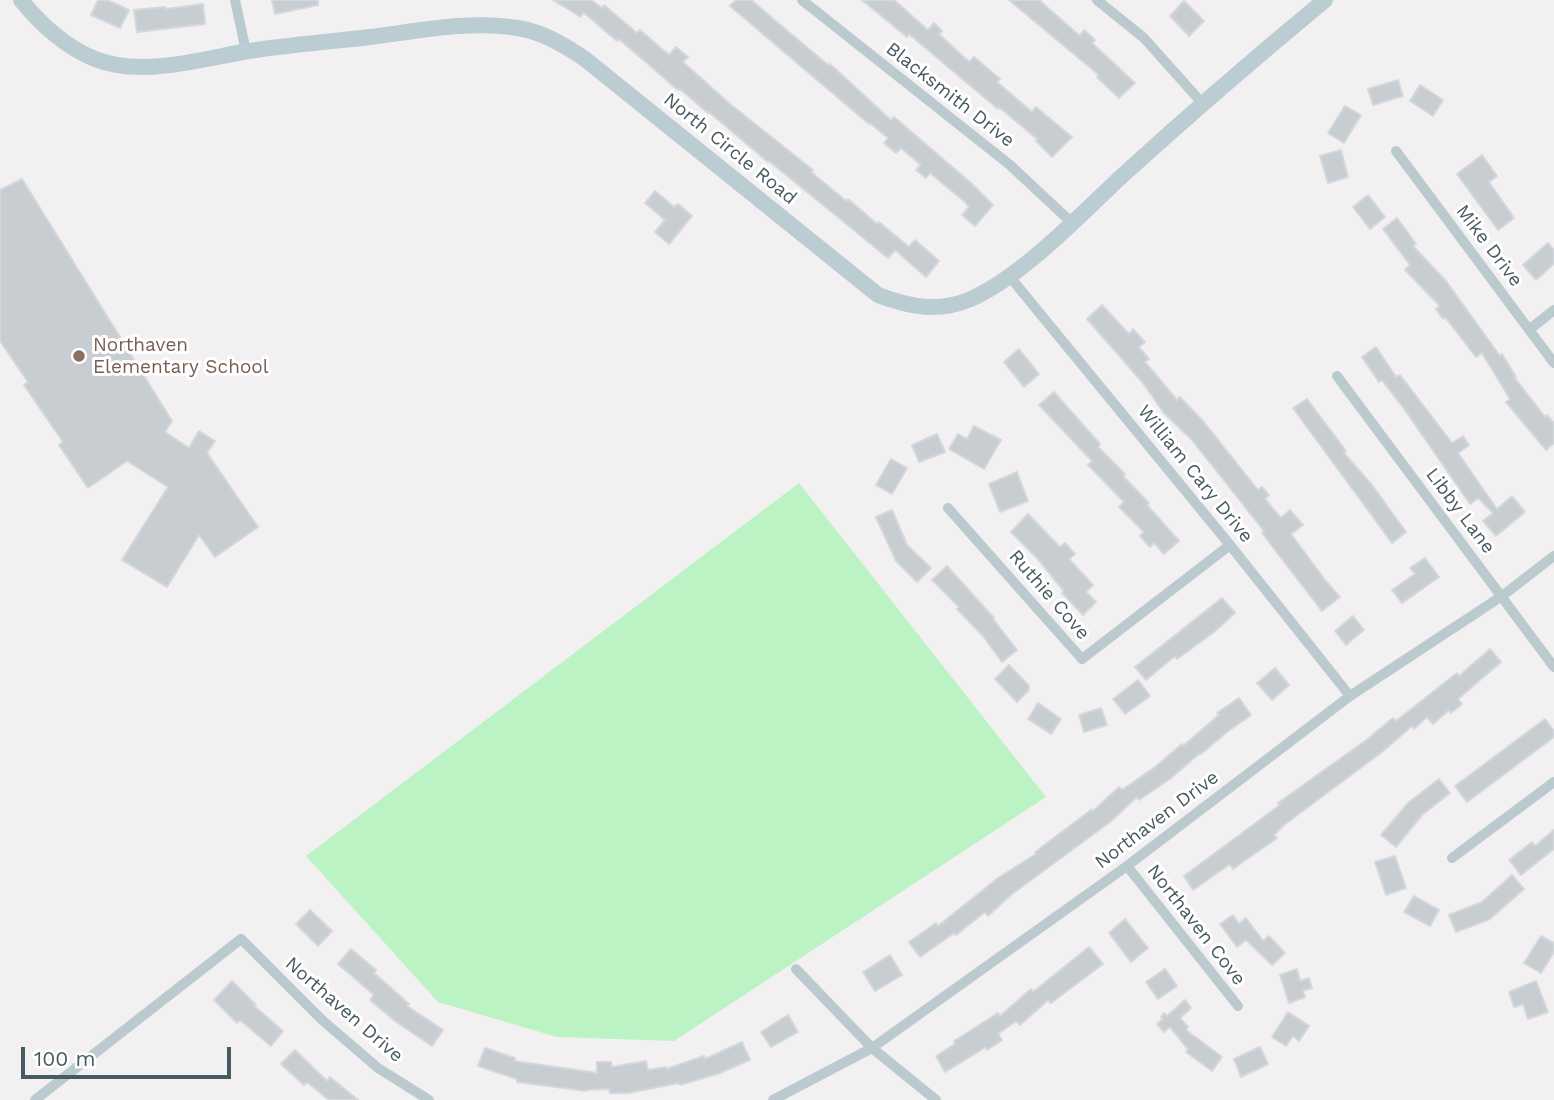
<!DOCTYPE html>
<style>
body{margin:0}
#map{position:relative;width:1554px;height:1100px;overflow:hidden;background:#f3f0f1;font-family:"Work Sans",sans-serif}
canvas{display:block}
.scale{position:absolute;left:21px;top:1047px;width:210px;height:32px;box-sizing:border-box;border:4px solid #475a5f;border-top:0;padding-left:9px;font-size:21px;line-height:24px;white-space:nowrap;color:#475a5f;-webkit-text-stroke:5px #fff;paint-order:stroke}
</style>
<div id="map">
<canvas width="1554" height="1100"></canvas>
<div class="scale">100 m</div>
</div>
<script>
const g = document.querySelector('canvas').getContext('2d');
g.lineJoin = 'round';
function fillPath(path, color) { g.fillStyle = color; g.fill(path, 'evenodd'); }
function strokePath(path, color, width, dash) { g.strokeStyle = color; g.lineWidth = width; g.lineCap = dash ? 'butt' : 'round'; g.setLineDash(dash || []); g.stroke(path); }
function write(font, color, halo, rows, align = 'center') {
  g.font = font + ' "Work Sans",sans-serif'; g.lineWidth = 6; g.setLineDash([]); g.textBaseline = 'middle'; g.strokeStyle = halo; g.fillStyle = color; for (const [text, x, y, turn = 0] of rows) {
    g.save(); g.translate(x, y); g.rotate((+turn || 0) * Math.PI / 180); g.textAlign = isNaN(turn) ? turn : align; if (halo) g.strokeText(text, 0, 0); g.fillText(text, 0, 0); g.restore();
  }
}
fillPath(new Path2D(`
 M799,483l247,314 -372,244 -117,-4 -119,-35 -132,-146z`), '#bcf3c4');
const building = new Path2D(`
 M98,0h9l22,10 -9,18 -29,-13z
 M272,0h46v5l-43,9z
 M553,0h38l11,8 2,-3 33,28 3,-3 29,25 7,-8 12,10 -5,5 47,42 83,66 -2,2 35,29 2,-2 29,25 2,-2 30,25 6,-7 24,21 -13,16 -31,-27 -7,8 -119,-97 -1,1 -59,-50 -1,1 -28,-24 -2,1 -59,-51 -2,2 -34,-29 -2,5z
 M736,0h15l77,65 2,-1 61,56 3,-3 77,66 22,22 -18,21 -13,-11 7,-8 -4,-5 -35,-29 -4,5 -10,-8 5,-5 -20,-17 -5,5 -12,-10 4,-5 -18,-15 -1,1 -139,-118z
 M862,0h32l34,30 6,-7 8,8 -3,3 30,28 5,-5 26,22 -3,3 35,30 4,-5 36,30 -20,20 -16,-16 1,-2 -38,-32 -1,2 -89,-75 -2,3z
 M1009,0h30l41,36 4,-6 11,10 -3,3 43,40 -16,15 -22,-21 2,-2z
 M1184,1l20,20 -15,15 -19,-20z
 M203,4l2,20 -68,8 -3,-22 31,-3 1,2z
 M1398,80l5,16 -30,9 -5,-16z
 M1420,85l23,15 -10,16 -23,-15z
 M1345,106l16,9 -17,28 -16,-10z
 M1341,150l7,27 -20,6 -8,-27z
 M1482,155l15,21 -8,6 25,36 -16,12 -41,-56z
 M22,179l150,242 -7,11 24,16 10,-17 16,10 -8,12 51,74 -43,30 -16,-22 -32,52 -45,-27 46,-73 -41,-26 -39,27 -29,-43 4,-3 -39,-57 4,-3 -28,-41v-151z
 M655,191l19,16 4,-3 14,12 -23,28 -14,-12 10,-12 -20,-17z
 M1368,195l17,22 -15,12 -17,-22z
 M1397,218l19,26 -3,2 33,35 54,75 2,-2 14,23h-2l31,40 2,-2 7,8v20l-8,7 -40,-48 4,-3 -28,-46 -6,4 -31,-40 -2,2 -7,-10 4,-3 -35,-36 5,-5 -27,-36z
 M1548,243l6,7v14l-18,16 -13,-15z
 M1102,305l27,29 4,-5 12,13 -6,5 10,12 -4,3 32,38 3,-3 23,24 55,69 4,-3 7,8 -4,4 16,19 9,-8 13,15 -12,9 34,46 15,17 -18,14 -60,-78 2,-2 -72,-91 -28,-27 -21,-30 -56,-64z
 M1376,347l20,30 4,-2 52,68 11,-7 6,9 -11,8 39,56 15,-13 13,16 -29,24 -13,-15 10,-8 -15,-15 -8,6 -65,-94 -23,-30 -3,2 -17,-25z
 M1019,349l20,25 -15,13 -20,-25z
 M1054,392l46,52 -2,3 27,27 -2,2 26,27 -2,2 32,36 -15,13 -10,-11 -4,4 -10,-11 4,-4 -25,-25 5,-5 -36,-37 4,-4 -53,-56z
 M1307,399l39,52 -2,2 28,32 34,47 -14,11 -99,-135z
 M974,426l27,14 -17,29 -35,-20 9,-15 9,5z
 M937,434l8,18 -26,10 -7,-17z
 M891,459l16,9 -15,26 -16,-9z
 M1017,472l11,29 -28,11 -11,-28z
 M892,510l15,35 24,23 -14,14 -21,-21 -20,-44z
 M1028,514l32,33 5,-4 10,11 -6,5 24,26 -7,7 10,10 -13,13 -21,-22 2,-2 -27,-33 -26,-26z
 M1425,558l14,19 -37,26 -10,-13 23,-16 -5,-6z
 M947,566l47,52 -1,1 24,31 -15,12 -19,-26 -26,-27 2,-2 -27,-27z
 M1222,598l13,15 -21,19 -37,27 -2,-3 -29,24 -11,-13z
 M1353,616l11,14 -18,15 -11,-14z
 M1490,649l11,13 -43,37 4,5 -11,9 -2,-3 -16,14 -6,-7 -13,12 -2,-3 -30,26 -98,73 -10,10 3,3 -44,31 -3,-5 -37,26 -9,-14 96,-71 -2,-2 87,-62 28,-23 3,3 61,-48 2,3z
 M1009,665l20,21v4l-12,12 -22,-23z
 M1275,668l14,17 -17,15 -15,-17z
 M1138,680l12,16 -25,18 -12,-15z
 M1239,698l12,17 -24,17 -26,22 -1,-1 -29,25 -32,22 -2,-3 -27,25 -98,72 -24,22 -3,-4 -29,23 -2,-2 -34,24 -11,-15 27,-19 2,3 60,-48 38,-24 -1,-2 56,-42 2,1 26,-24 3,3 33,-23 27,-23 1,2 36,-31 -2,-2z
 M1038,703l23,16 -10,15 -23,-15z
 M1101,708l6,17 -23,7 -5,-17z
 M1545,719l9,12v6l-87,65 -12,-16z
 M1439,779l11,14 -28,22 -26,32 -15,-12 27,-32z
 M1554,830v19l-33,26 -12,-15 23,-18 3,4z
 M1395,856l11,32 -20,7 -11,-33z
 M1512,875l12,14 -34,30 -34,13 -7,-17 33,-13z
 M1414,896l25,14 -9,16 -26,-14z
 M310,910l22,21 -14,15 -22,-22z
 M1233,915l6,9 7,-6 17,23 6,-5 16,17 -13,12 -26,-25 -9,7 -17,-23z
 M1125,919l23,29 -17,14 -22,-29z
 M1541,936l13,7v9l-13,21 -17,-10z
 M1089,947l14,17 -52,39 -3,-3 -28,25 -4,-4 -18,13 4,6 -15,10 -1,-3 -41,25 -9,-16 19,-12 -1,-3 44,-28 2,3 31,-27 2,3z
 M351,949l25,21 -2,3 35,31 -2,2 36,24 -11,16 -37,-25 -25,-21 4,-5 -36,-31z
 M890,955l12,20 -27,16 -12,-19z
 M1165,969l12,17 -19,13 -12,-17z
 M1297,969l3,12 9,-3 3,10 -9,3 2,6 -16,6 -9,-28z
 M232,981l24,24 -2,1 29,25 -12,15 -31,-26 -3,3 -23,-23z
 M1536,981l12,31 -20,7 -5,-15 -9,3 -5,-15z
 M1185,1000l6,8 -11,10 8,9 -2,3 36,27 -10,14 -26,-19 2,-3 -18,-22 -6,5 -7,-8 6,-5 -2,-2 3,-4 3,3z
 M1288,1012l21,14 -10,15 -6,-5 -7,10 -14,-9z
 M788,1015l10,17 -27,15 -10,-15z
 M742,1042l8,18 -30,13 -40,12 -1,-2 -51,10h-18l-1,-4 -23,1v1l-69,-9v-3l-39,-13 7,-18 30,10 -1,3 83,12v-11h14l1,5 34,-6 2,9 18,-3v2l38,-13 1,3z
 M1260,1047l8,17 -27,13 -7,-18z
 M295,1050l32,31 3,-4 28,23h-29l-22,-18 -3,3 -23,-21z`);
fillPath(building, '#c7cdd0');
strokePath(building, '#d4d8dc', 2);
strokePath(new Path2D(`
 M235,0l11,51
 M802,0l208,165 61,57
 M1097,0l47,38 58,65
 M1396,151l158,212
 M1010,277l220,268 120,151
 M1530,329l24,-19
 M1337,376l217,291
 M948,508l134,151 148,-114
 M1452,858l102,-76
 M1127,866l111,140
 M796,969l76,79 64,52
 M35,1100l206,-161 80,80 57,49 51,32
 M773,1100l99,-52 255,-182 223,-170 152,-100 52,-40`), '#bbcace', 10);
strokePath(new Path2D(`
 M21,0c19,24 46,48 74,59 45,18 103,1 148,-7 41,-7 85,-10 127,-15 48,-6 99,-17 148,-9 25,4 46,17 67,31l293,236c32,12 60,18 93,4 52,-23 110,-85 152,-124 66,-60 133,-118 202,-175`), '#bbccd3', 16);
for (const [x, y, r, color] of [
 [79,356,7,"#8d6e63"]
]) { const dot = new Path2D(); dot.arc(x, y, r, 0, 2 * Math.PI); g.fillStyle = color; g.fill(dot); strokePath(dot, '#fff', 2.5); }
write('19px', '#475a5f', '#fff', [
 ["Blacksmith Drive",950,95,38],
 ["North Circle Road",730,149,39],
 ["Mike Drive",1489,246,53],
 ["William Cary Drive",1195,474,51],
 ["Libby Lane",1460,511,53],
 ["Ruthie Cove",1049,595,49],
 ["Northaven Drive",1157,820,-37],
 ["Northaven Cove",1196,925,52],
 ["Northaven Drive",344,1010,41]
]);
write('19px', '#785e54', '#fff', [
 ["Northaven",93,345],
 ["Elementary School",93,367]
], 'left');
</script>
